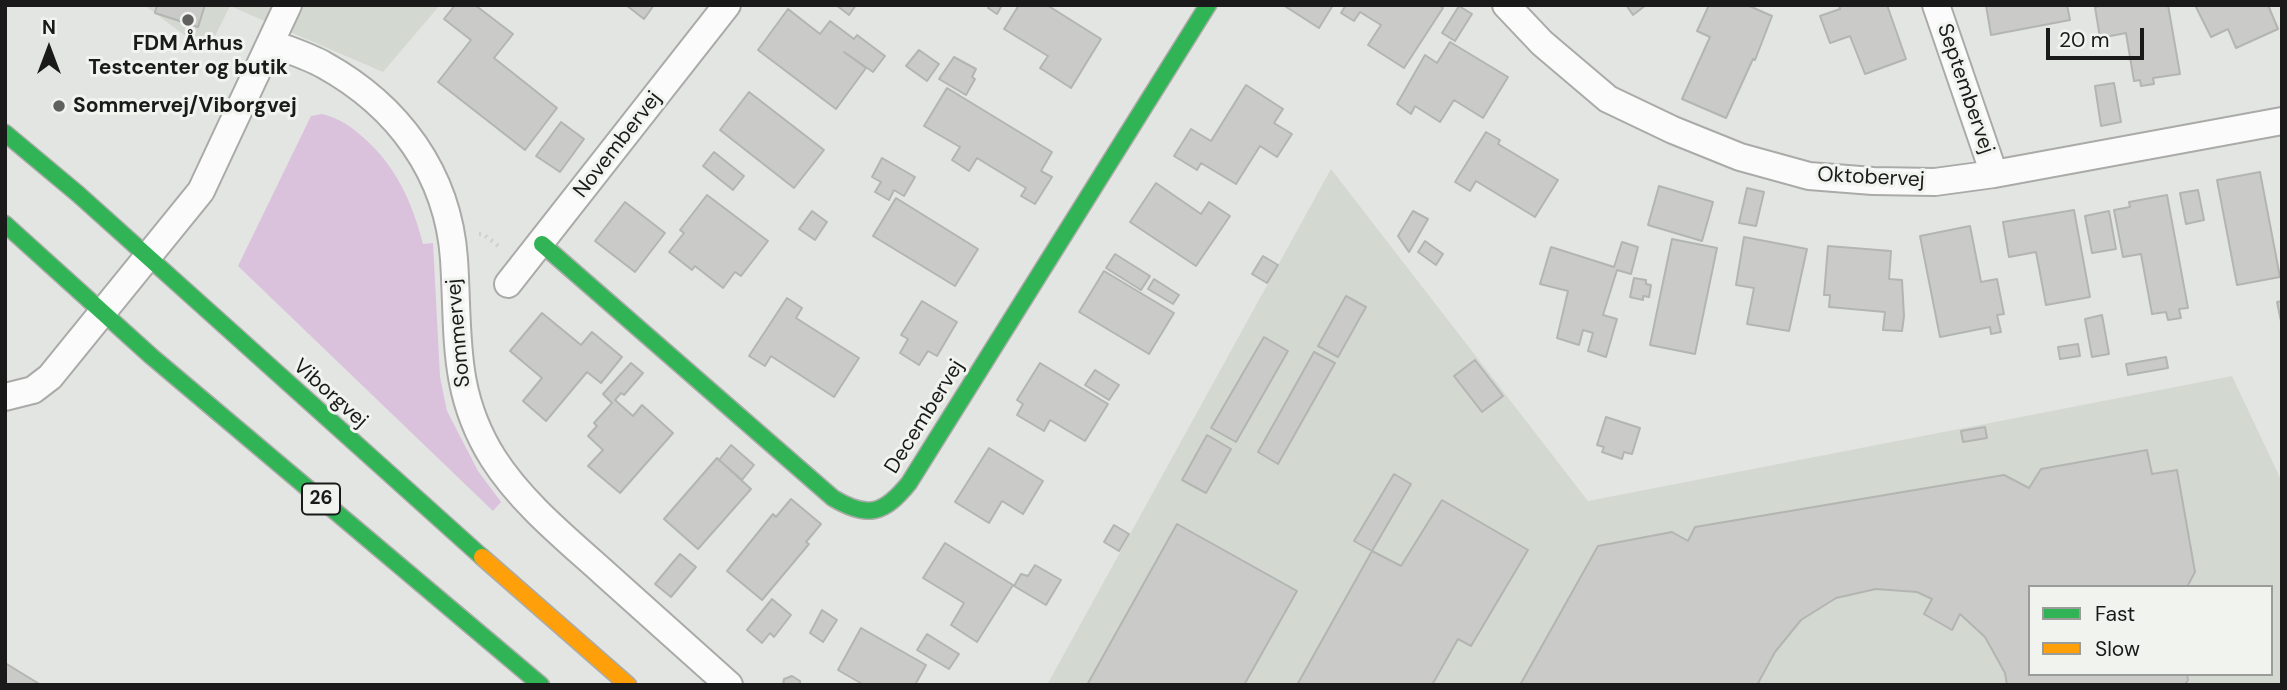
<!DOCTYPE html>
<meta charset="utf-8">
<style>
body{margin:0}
#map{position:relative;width:2287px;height:690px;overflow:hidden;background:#e3e5e2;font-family:"DM Sans",sans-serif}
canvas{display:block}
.frame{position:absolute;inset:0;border:7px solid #191a19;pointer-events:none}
.legend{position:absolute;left:2028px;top:585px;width:245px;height:91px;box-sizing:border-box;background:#f0f3ee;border:2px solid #9a9c99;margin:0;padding:9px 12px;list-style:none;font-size:21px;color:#191a19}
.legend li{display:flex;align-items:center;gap:14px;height:35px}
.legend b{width:35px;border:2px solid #9a9c99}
.north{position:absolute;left:14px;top:14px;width:70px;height:70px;-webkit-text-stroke:5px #f0f3ee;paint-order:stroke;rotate:0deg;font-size:19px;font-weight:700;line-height:28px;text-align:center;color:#191a19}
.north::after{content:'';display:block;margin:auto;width:24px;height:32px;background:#191a19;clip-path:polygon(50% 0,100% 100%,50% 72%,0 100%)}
.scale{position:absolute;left:2046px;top:28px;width:98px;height:32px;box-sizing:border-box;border:4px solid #191a19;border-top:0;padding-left:9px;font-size:21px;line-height:24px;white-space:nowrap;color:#191a19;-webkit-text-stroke:5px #f0f3ee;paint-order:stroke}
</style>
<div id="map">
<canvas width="2287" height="690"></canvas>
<div class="frame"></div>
<ul class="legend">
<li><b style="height:9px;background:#30b455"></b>Fast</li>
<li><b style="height:9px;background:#ff9f0a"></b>Slow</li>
</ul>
<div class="north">N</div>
<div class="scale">20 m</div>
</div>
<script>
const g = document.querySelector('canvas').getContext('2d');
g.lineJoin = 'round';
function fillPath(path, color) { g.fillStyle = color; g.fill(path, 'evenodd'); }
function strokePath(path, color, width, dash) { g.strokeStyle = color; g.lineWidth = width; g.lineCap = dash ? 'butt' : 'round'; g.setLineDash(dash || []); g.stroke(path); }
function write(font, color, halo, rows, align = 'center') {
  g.font = font + ' "DM Sans",sans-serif'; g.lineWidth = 6; g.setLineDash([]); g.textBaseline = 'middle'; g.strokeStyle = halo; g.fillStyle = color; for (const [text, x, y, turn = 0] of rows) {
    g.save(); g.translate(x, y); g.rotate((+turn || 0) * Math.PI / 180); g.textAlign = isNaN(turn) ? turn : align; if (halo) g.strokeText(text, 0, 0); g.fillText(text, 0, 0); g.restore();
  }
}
fillPath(new Path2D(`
 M144,5h296l-57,67 -153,-66 -23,46z
 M1331,169l257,332 644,-125 50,106v203h-1235zM2030,587h241v87h-241z`), '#d3d8d0');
fillPath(new Path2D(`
 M322,114c17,4 30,13 43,25 32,29 47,63 58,105l10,-1 7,134 7,34 31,60 23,31 -8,9 -255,-245 73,-150z`), '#dac1dc');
const building = new Path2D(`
 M157,5h48l-7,22 -43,-14z
 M455,5h20l38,29 -19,24 63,50 -32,42 -87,-68 33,-42 -27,-21z
 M626,5h28l-10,14z
 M836,5h20l-7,10z
 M990,5h12l-5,9 -9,-6z
 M1019,5h28l54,34 -30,49 -31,-20 8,-12 -44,-27z
 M1283,5h50l-14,23z
 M1346,5h92l5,3 -39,60 -36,-23 13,-20 -21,-13 -6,9 -13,-8z
 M1626,5h20l-13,10z
 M1709,5h38l25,11 -17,44 -2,-1 -27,59 -44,-19 28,-62 -13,-6z
 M1839,5h48l19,54 -41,15 -15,-38 -20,7 -10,-27 20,-7z
 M1986,5h81l3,15 -79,15z
 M2106,5h62l12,69 -27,4 1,6 -13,2 -1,-6 -6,1 -8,-48 -26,5 -5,-31z
 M2195,5h73l10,24 -42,19 -8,-19 -17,8z
 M1459,6l13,8 -17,27 -13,-8z
 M788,9l32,25 10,-13 24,18 3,-4 28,21 -12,16 -29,-20 22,16 -30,41 -78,-59z
 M1450,42l58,35 -25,41 -29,-18 -14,22 -25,-16 -4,8 -14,-10 28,-49 12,8z
 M919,50l20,14 -12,17 -21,-15z
 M954,57l22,12 -4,8 3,2 -9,16 -27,-16z
 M2114,83l7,39 -20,4 -6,-40z
 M1246,85l37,24 -9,14 18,11 -15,23 -17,-11 -24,38 -35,-21 -4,7 -23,-14 17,-27 20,12z
 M947,88l105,64 -11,19 11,6 -17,27 -14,-8 5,-8 -49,-30 -8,13 -17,-11 8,-13 -36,-21z
 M749,92l75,58 -30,38 -74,-58z
 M561,122l23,17 -24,33 -24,-16z
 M1486,132l14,8 -2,4 60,36 -23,37 -59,-36 -6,10 -15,-9z
 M714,152l30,24 -11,14 -30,-24z
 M882,158l33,19 -11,19 -10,-6 -5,10 -14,-8 6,-10 -9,-5z
 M2260,172l20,105 -43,8 -20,-105z
 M1156,183l45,31 8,-12 21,14 -34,50 -66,-44z
 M1659,186l54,16 -11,39 -54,-16z
 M1747,188l17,4 -8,34 -17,-3z
 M2198,190l6,30 -18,4 -6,-31z
 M707,195l61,46 -27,35 -6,-4 -12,16 -28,-22 -3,4 -23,-18 15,-19 -4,-3z
 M2167,195l21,113 -9,1 2,9 -13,2 -2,-8 -14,2 -11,-60 -18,3 -9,-47 16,-3 -1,-5z
 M896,198l82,51 -23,37 -82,-50z
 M625,202l40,31 -30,39 -40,-31z
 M2074,210l16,87 -44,8 -10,-53 -27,5 -6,-35z
 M812,211l15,11 -12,18 -16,-11z
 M1413,211l15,8 -19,33 -11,-16z
 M2109,211l7,38 -24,4 -7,-37z
 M1970,226l11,56 16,-3 7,35 -7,1 4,17 -10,2 -1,-7 -50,10 -20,-101z
 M1744,237l63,12 -18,82 -42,-7 7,-36 -18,-3z
 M1672,239l45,9 -22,106 -45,-9z
 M1425,241l18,13 -7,11 -18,-13z
 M1622,242l16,5 -7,27 -14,-4 -14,45 14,4 -11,38 -18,-6 5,-18 -10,-3 -4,15 -22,-7 11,-47 -28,-7 11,-37 63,20z
 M1828,246l63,5 -2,28 13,1 2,36 -2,15 -19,-1 2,-18 -56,-5 1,-12h-6z
 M1115,254l35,22 -9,14 -35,-22z
 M1263,256l15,9 -11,18 -15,-9z
 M1104,271l70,42 -25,41 -70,-42z
 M1634,278l12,2v4l5,1 -2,12 -6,-1v4l-13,-3z
 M1154,279l25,16 -6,9 -25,-15z
 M1346,296l20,11 -28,50 -20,-11z
 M787,298l15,10 -6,10 63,40 -25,39 -63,-41 -6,10 -16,-10z
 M922,301l35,21 -20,34 -9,-5 -9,14 -19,-12 8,-14 -7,-4z
 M2282,301v25l-5,-24z
 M542,313l39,32 11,-13 30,25 -21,26 -14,-11 -41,49 -23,-20 19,-23 -32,-27z
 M2102,315l7,39 -17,3 -7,-38z
 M1264,337l24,14 -52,91 -25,-14z
 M2078,344l2,12 -20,3 -2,-12z
 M1314,352l21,11 -57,101 -20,-12z
 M2166,357l2,11 -40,7 -2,-11z
 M1475,360l28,36 -21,16 -28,-36z
 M631,363l12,10 -19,22 -3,-2 -6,7 18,16 9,-11 31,28 -53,60 -32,-27 15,-16 -15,-14 9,-10 -3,-3 18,-20 -9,-9z
 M1040,363l68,41 -23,37 -35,-21 -6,11 -27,-16 6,-11 -6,-4z
 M1095,370l24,15 -10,15 -24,-15z
 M1606,417l34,11 -8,26 -8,-2 -2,7 -20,-7 2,-5 -7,-2z
 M1985,427l2,11 -24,4 -2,-11z
 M1207,435l24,14 -25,44 -24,-13z
 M731,445l23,20 -12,15 -23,-20z
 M989,448l54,33 -20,33 -21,-13 -13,22 -34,-21z
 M2147,450l5,24 25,-4 18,102 -8,15h-157v87h157l1,6 -3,5h-178l-2,-12 -20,-36 -25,-23 -8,16 -28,-16 8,-15 -15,-7 -41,-3 -40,9 -35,22 -26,32 -18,33h-237l78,-139 74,-14 16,9 7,-14 309,-52 25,13 12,-19z
 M717,458l34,31 -53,60 -34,-30z
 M1394,474l17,10 -39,67 -18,-10z
 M791,499l30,25 -15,18 3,2 -47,56 -35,-29 46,-57 3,3z
 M1442,500l86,50 -57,96 -13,-7 -26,46h-135l75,-134 29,15z
 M1177,524l120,67 -53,94h-157z
 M1114,525l15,9 -10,17 -15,-9z
 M945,543l68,42 -36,57 -26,-17 13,-22 -41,-25z
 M680,554l16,13 -25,30 -16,-13z
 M1035,565l26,15 -15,25 -32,-19 7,-12 7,2z
 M772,599l19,16 -17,22 -4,-4 -8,10 -15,-13z
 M822,610l15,10 -14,22 -13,-9z
 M861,628l65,37 -11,20h-51l-26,-15z
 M927,634l32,20 -10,15 -32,-19z
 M5,663l36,22h-36z
 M792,676l8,5v4h-17l1,-6z`);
fillPath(building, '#cacbc9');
strokePath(building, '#b3b5b2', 2);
const street = new Path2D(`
 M1506,5l36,38 66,56 65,31 67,27 69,19 64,5 62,1 59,-8 288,-53
 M1936,5l58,169
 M271,43c17,7 37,13 53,22 74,41 124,108 130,194 5,74 -3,132 39,199 28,44 71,79 110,114 42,38 84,75 126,113
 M508,284l219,-279
 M5,397l28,-7 17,-13 151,-186 87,-186`);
const fast = new Path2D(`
 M5,133l73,61 404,363
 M5,224l146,132 390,329
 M542,244l291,254c35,21 51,16 76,-15l299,-478`);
const slow = new Path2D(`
 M482,557l146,128`);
strokePath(street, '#aaaba9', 30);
strokePath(fast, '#aaaba9', 19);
strokePath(slow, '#aaaba9', 19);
strokePath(new Path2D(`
 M479,234h4l18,14`), '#cfd0ce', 4.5, [2, 5]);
strokePath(street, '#fbfbfb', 26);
strokePath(fast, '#30b455', 16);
strokePath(slow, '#ff9f0a', 16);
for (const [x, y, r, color] of [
 [188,20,7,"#60615f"],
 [59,106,7,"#60615f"]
]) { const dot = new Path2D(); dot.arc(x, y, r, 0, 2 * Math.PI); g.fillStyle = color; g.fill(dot); strokePath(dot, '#f0f3ee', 2.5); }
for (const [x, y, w] of [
 [321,499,38]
]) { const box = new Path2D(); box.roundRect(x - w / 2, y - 15.5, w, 31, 5); g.fillStyle = '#f0f3ee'; g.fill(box); strokePath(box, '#191a19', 2); }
write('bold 19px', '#191a19', null, [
 ["26",321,499]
]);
write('bold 21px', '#191a19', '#f0f3ee', [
 ["FDM Århus",188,44],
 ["Testcenter og butik",188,68],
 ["Sommervej/Viborgvej",73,106,"left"]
]);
write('21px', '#191a19', '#f0f3ee', [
 ["Septembervej",1965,89,71],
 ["Novembervej",618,145,-52],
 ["Oktobervej",1871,178,3],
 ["Sommervej",459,333,-95],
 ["Viborgvej",330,394,42],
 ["Decembervej",925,417,-58]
]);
</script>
